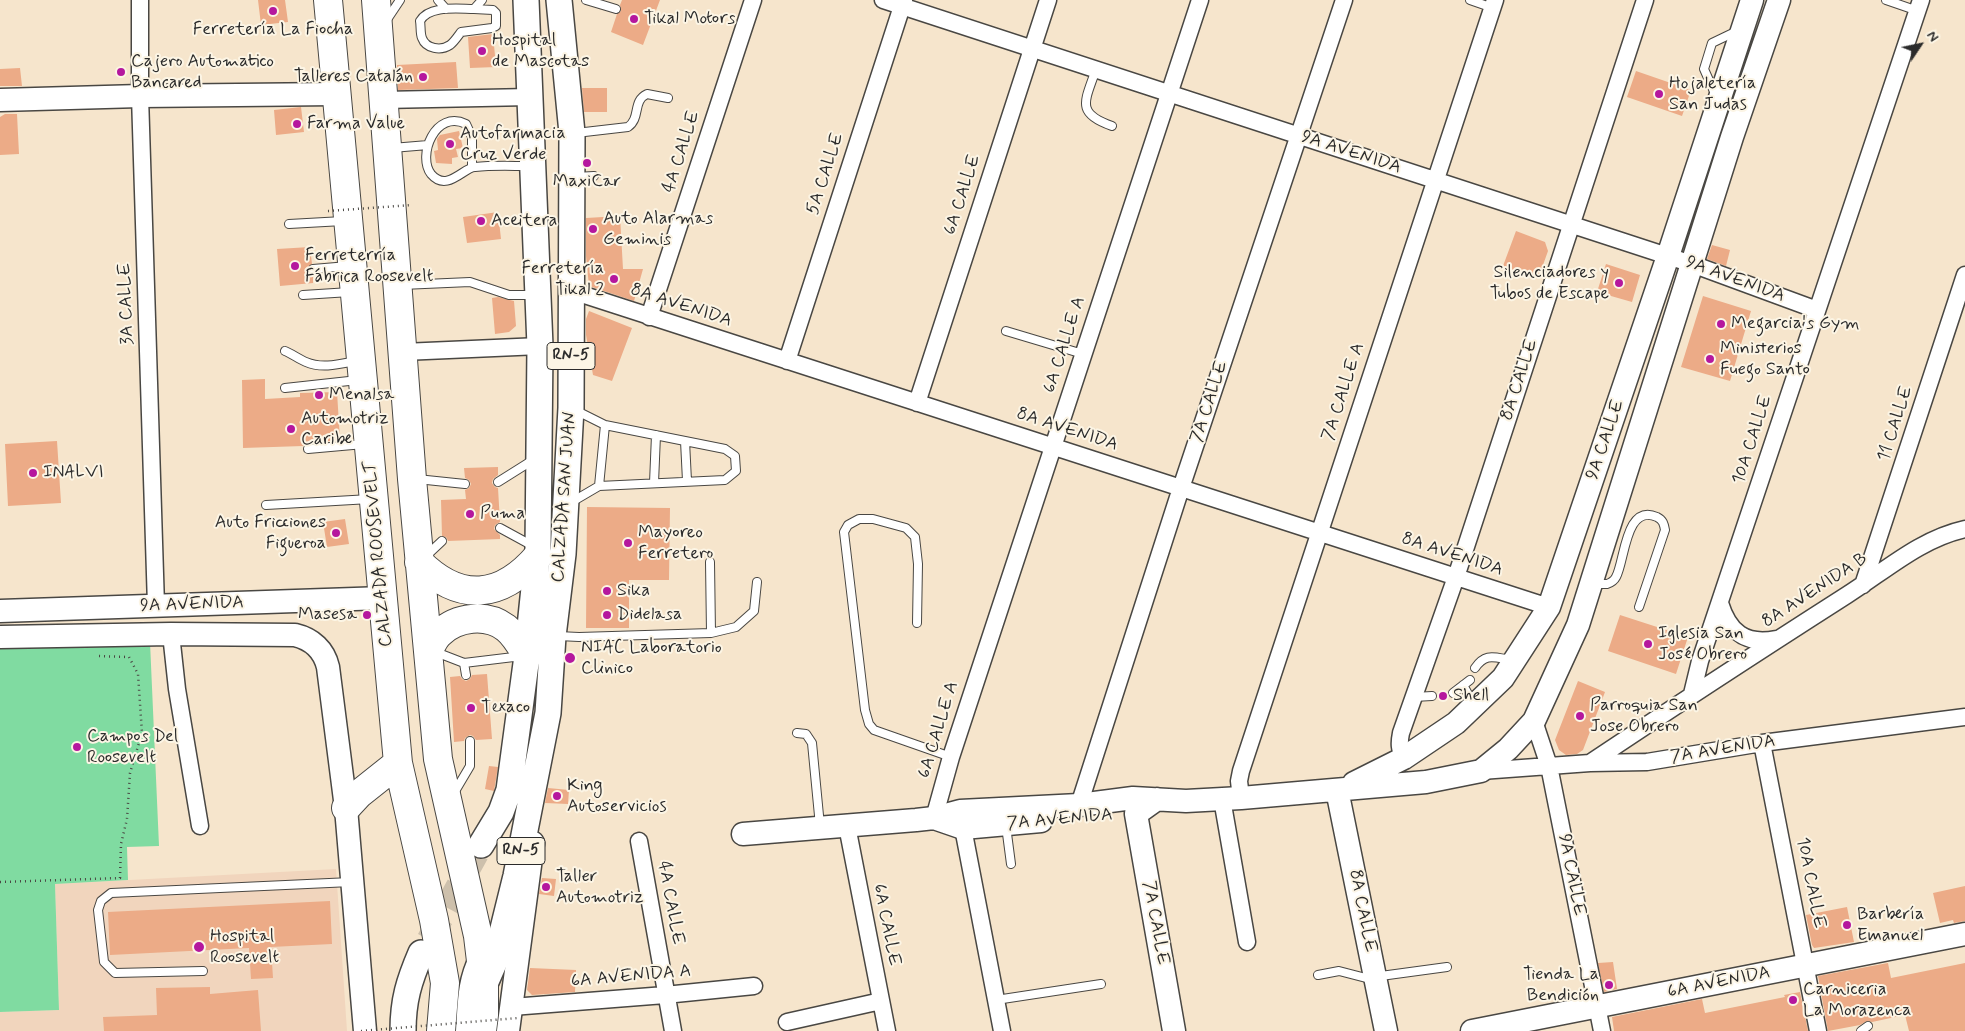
<!DOCTYPE html>
<meta charset="utf-8">
<style>
body{margin:0}
#map{position:relative;width:1965px;height:1031px;overflow:hidden;background:#f6e5cc;font-family:Mynerve,sans-serif}
canvas{display:block}
.north{position:absolute;left:1895px;top:20px;width:50px;height:50px;-webkit-text-stroke:4px #fcf5e5;paint-order:stroke;rotate:56deg;font-size:14px;font-weight:700;line-height:20px;text-align:center;color:#2b2b2b}
.north::after{content:'';display:block;margin:auto;width:18px;height:22px;background:#2b2b2b;clip-path:polygon(50% 0,100% 100%,50% 72%,0 100%)}
</style>
<div id="map">
<canvas width="1965" height="1031"></canvas>
<div class="north">N</div>
</div>
<script>
const g = document.querySelector('canvas').getContext('2d');
g.lineJoin = 'round';
function fillPath(path, color) { g.fillStyle = color; g.fill(path, 'evenodd'); }
function strokePath(path, color, width, dash) { g.strokeStyle = color; g.lineWidth = width; g.lineCap = dash ? 'butt' : 'round'; g.setLineDash(dash || []); g.stroke(path); }
function write(font, color, halo, rows, align = 'center') {
  g.font = font + ' Mynerve,sans-serif'; g.lineWidth = 4; g.setLineDash([]); g.textBaseline = 'middle'; g.strokeStyle = halo; g.fillStyle = color; for (const [text, x, y, turn = 0] of rows) {
    g.save(); g.translate(x, y); g.rotate((+turn || 0) * Math.PI / 180); g.textAlign = isNaN(turn) ? turn : align; if (halo) g.strokeText(text, 0, 0); g.fillText(text, 0, 0); g.restore();
  }
}
fillPath(new Path2D(`
 M336,869l11,162h-347v-19l59,-2 -4,-126z`), '#f1d5bd');
fillPath(new Path2D(`
 M150,642l9,204 -32,1 1,33 -73,4 4,126 -59,2v-365z`), '#80dba1');
fillPath(new Path2D(`
 M258,0h27l3,22 -27,3z
 M622,0h38l-17,45 -32,-13 6,-18 4,-3 -1,-6z
 M493,34l3,33 -26,1 -2,-31z
 M456,62l2,26 -60,2 -1,-25z
 M20,68l2,18h-22v-17z
 M1636,71l55,19 -9,26 -55,-19z
 M582,88h25v24h-23z
 M301,107l3,25 -28,3 -2,-25z
 M5,114h12l2,40 -19,1v-38z
 M459,131l4,17 -7,1 2,8 -6,1v6l-16,-1 -2,-12 4,-1 -1,-11 3,-4z
 M498,212l3,27 -34,4 -4,-26z
 M620,216l3,53h20l-9,32 -45,-15 -3,-30v-38z
 M1516,231l29,11 3,9 -10,28 -35,-13z
 M1712,245l18,5 -4,16 -19,-7z
 M310,247l2,17 -5,5 2,4 4,2v8l-33,3 -3,-37z
 M1606,264l34,11 -8,27 -35,-10z
 M1703,296l48,15 -21,70 -49,-14z
 M498,297l16,4 2,25 -7,6 -14,2 -3,-36z
 M589,311l43,17 -20,53 -19,-6 -7,-40v-16z
 M265,379v20l35,-2v-4l37,-1 3,48 -32,3 -5,3 -60,2 -1,-68z
 M57,441l4,62 -53,3 -3,-62z
 M498,467v8l-5,4 -1,4 3,4 3,1 2,34 -5,3 -1,4 6,6v4l-52,2 -2,-4 -4,-1 -1,-36 25,-1 -1,-9 4,-2 2,-4 -2,-4 -4,-2 -1,-10z
 M587,507l83,1 -1,72h-40v48h-43z
 M345,519l4,25 -22,3 -4,-25z
 M1620,615l68,22 -12,37 -68,-23z
 M487,674l5,65 -16,1 -3,-4 -3,-1 -5,3 -1,3 -10,1 -4,-65 10,-1 2,3 4,2 4,-2 2,-4z
 M1578,681l27,11 -22,58 -6,4 -11,1 -7,-5 -4,-10z
 M489,766l9,1 -4,24 -9,-2z
 M548,788l21,2 -1,14 -23,-1z
 M542,878l14,1 -2,17 -15,-2z
 M1965,886v35l-11,2 -1,-3 -13,3 -7,-30z
 M330,901l2,43 -61,3 2,31 -22,1 -2,-31 -139,7 -2,-43z
 M1847,907l7,35 -40,6 -2,-3 -6,-30z
 M1613,962l4,27 -13,3 -6,-29z
 M1888,963l3,15 74,-15v68h-56l-4,-16 -33,7 -5,-1 -7,4 -32,6 -10,-55z
 M530,968l46,2 -1,22 -43,3 -5,-5z
 M210,987v7l48,-4 3,41h-157l-1,-14 54,-2 -1,-27z
 M1800,992l8,39h-194l-2,-14 90,-18 3,14 80,-16 -1,-2z`), '#ecab87');
strokePath(new Path2D(`
 M429,940l52,-95`), '#cdc0ac', 25, [25, 12]);
const lane = new Path2D(`
 M438,0l8,9
 M586,0l30,9
 M1470,0l23,8
 M1886,0l32,11
 M474,9l19,1 3,3v13l-4,2 -31,4c-3,4 -7,10 -11,13 -9,6 -24,4 -28,-7 -2,-5 -1,-12 -2,-17 9,-16 38,-12 54,-12l8,-9
 M386,21l14,-21
 M1096,69c-10,31 -22,44 16,57
 M1716,96l-12,-27 8,-26 25,-12
 M576,133l52,-6c13,-9 4,-26 19,-33l21,4
 M392,148l36,-3
 M472,167v-30l-6,-13c-31,-15 -49,32 -35,50 16,19 33,-7 44,-7 18,-2 36,-1 53,-1
 M575,177l19,-1
 M289,224l54,-3
 M313,269l35,-3
 M402,285l68,-3 39,13h26
 M303,295l47,-3
 M1006,331l77,23
 M285,351c7,3 14,8 21,11 16,7 34,2 50,-1
 M285,388l73,-8
 M685,441l2,40
 M308,449l56,-5
 M417,479l48,5
 M498,482l35,-22
 M654,483l2,-48
 M599,486l6,-61
 M570,503l29,-17 126,-6 11,-9 -1,-15 -10,-7 -120,-24 -30,-15
 M266,505l104,-6
 M500,528l33,18
 M426,556l16,-15
 M710,562l1,71
 M1593,584h14c3,-1 7,-3 9,-7 9,-16 9,-74 41,-60 6,3 7,7 8,13l-26,77
 M917,623l1,-59 -3,-27 -9,-9 -33,-9h-14l-11,6 -4,7 21,178 4,14 5,6 77,27
 M558,636l21,1 132,-4 25,-6 18,-16 3,-29
 M433,651l31,12 2,12
 M464,663l58,-7
 M1475,668c11,-16 20,-10 37,-8
 M1463,685l10,18
 M1453,693l17,-13
 M1414,697l18,-1
 M797,733l9,1 6,9 8,83
 M454,793l16,-27v-25
 M1006,826l5,38
 M203,971l-88,2 -11,-11 -6,-52 3,-9 10,-8 240,-11
 M1318,975l21,-4 27,7 81,-11
 M996,1000l105,-16
 M1861,1031l7,-5`);
const street = new Path2D(`
 M140,0v96l16,510
 M883,0l809,264 125,46
 M383,100l147,-3
 M572,291l977,316
 M649,317l104,-317
 M403,352l137,-6
 M787,361l117,-361
 M917,403l131,-403
 M1863,585l102,-310
 M1720,603c9,29 25,42 56,36
 M171,634l6,55 23,137
 M1692,694l8,-33 221,-661
 M1534,721l15,45 53,265
 M1762,743l56,288
 M1404,758c-5,-9 -5,-15 -3,-25l55,-156 189,-577
 M1590,763c85,-57 171,-113 257,-168 38,-24 73,-56 118,-66
 M1481,771l109,-8 57,-1 115,-19 203,-26
 M1241,798l-2,-17 2,-10 254,-771
 M1222,799l25,143
 M1079,805l102,-317 163,-488
 M934,818l17,-61 249,-757
 M847,826l40,205
 M963,828l39,203
 M639,841l34,190
 M512,1007l153,-12 89,-9
 M787,1022l94,-21`);
const secondary = new Path2D(`
 M0,100l140,-4 196,-2
 M0,611l384,-13
 M0,637l171,-3 124,1c17,4 29,15 33,32l18,141 19,223
 M1354,783l50,-25 52,-35 47,-45 46,-71 119,-351 84,-256
 M1337,790l49,241
 M1157,799l-21,15 38,217
 M934,818l29,10 78,-7
 M743,834l173,-14 18,-2 26,-7 119,-6 54,-7 53,3 55,-3 185,-16 55,-11 27,-22 26,-28 44,-96 154,-488 47,-137
 M467,1031c2,-28 1,-48 14,-74
 M508,1031l25,-188
 M1472,1031l493,-97`);
const primary = new Path2D(`
 M481,845l20,-33 8,-22 18,-134 11,-107 2,-203 -14,-346
 M484,986l11,-25 21,-85 32,-163 5,-77 10,-82 8,-146 1,-275 -13,-133
 M403,1031c0,-31 6,-50 18,-78`);
const highway = new Path2D(`
 M328,0l70,763 36,157 11,63 -4,48
 M376,0l36,479 26,280 40,177 6,50v29l-2,16
 M419,562c41,41 82,37 119,-6
 M429,650c3,-6 6,-13 11,-17 17,-16 46,-20 66,-5 9,7 15,18 21,28
 M346,808l13,-14 39,-31`);
strokePath(lane, '#494743', 10);
strokePath(street, '#494743', 19);
strokePath(secondary, '#494743', 25);
strokePath(primary, '#494743', 28);
strokePath(highway, '#494743', 30);
strokePath(new Path2D(`
 M0,882l120,-4 1,-34 6,-25 3,-46 12,-40 -4,-59 -9,-17 -32,-1`), '#494743', 2.5, [1, 4]);
strokePath(lane, '#fff', 8);
strokePath(street, '#fff', 16);
strokePath(secondary, '#fff', 22);
strokePath(primary, '#fff', 25);
strokePath(highway, '#fff', 28);
strokePath(new Path2D(`
 M328,211l84,-6
 M361,1031l157,-13`), '#494743', 2.5, [1, 4]);
for (const [x, y, r, color] of [
 [273,11,5,"#b5179e"],
 [634,19,5,"#b5179e"],
 [482,51,5,"#b5179e"],
 [121,72,5,"#b5179e"],
 [423,77,5,"#b5179e"],
 [1659,94,5,"#b5179e"],
 [297,124,5,"#b5179e"],
 [450,144,5,"#b5179e"],
 [587,163,5,"#b5179e"],
 [481,221,5,"#b5179e"],
 [593,229,5,"#b5179e"],
 [295,266,5,"#b5179e"],
 [614,279,5,"#b5179e"],
 [1619,283,5,"#b5179e"],
 [1721,324,5,"#b5179e"],
 [1710,359,5,"#b5179e"],
 [319,395,5,"#b5179e"],
 [291,429,5,"#b5179e"],
 [33,473,5,"#b5179e"],
 [470,514,5,"#b5179e"],
 [336,533,5,"#b5179e"],
 [628,543,5,"#b5179e"],
 [607,591,5,"#b5179e"],
 [367,615,5,"#b5179e"],
 [607,615,5,"#b5179e"],
 [1648,644,5,"#b5179e"],
 [570,658,6,"#b5179e"],
 [1443,696,5,"#b5179e"],
 [471,708,5,"#b5179e"],
 [1580,716,5,"#b5179e"],
 [77,747,5,"#b5179e"],
 [557,796,5,"#b5179e"],
 [546,887,5,"#b5179e"],
 [1847,925,5,"#b5179e"],
 [199,947,6,"#b5179e"],
 [1609,985,5,"#b5179e"],
 [1793,1000,5,"#b5179e"]
]) { const dot = new Path2D(); dot.arc(x, y, r, 0, 2 * Math.PI); g.fillStyle = color; g.fill(dot); strokePath(dot, '#fcf5e5', 2); }
for (const [x, y, w] of [
 [571,356,48],
 [521,851,48]
]) { const box = new Path2D(); box.roundRect(x - w / 2, y - 13.5, w, 27, 4); g.fillStyle = '#fcf5e5'; g.fill(box); strokePath(box, '#2b2b2b', 1); }
write('bold 16px', '#2b2b2b', null, [
 ["RN-5",571,356],
 ["RN-5",521,851]
]);
write('18px', '#2b2b2b', '#fcf5e5', [
 ["Tikal Motors",644,19],
 ["Ferretería La Fiocha",273,30,"center"],
 ["Hospital",492,41],
 ["de Mascotas",492,62],
 ["Cajero Automatico",131,62],
 ["Bancared",131,83],
 ["Talleres Catalán",413,77,"right"],
 ["Hojaletería",1669,84],
 ["San Judas",1669,105],
 ["Farma Value",307,124],
 ["Autofarmacia",460,134],
 ["Cruz Verde",460,155],
 ["MaxiCar",587,182,"center"],
 ["Auto Alarmas",603,219],
 ["Geminis",603,240],
 ["Aceitera",491,221],
 ["Ferreterría",305,256],
 ["Fábrica Roosevelt",305,277],
 ["Ferretería",604,269,"right"],
 ["Tikal 2",604,290,"right"],
 ["Silenciadores y",1609,273,"right"],
 ["Tubos de Escape",1609,294,"right"],
 ["Megarcia's Gym",1731,324],
 ["Ministerios",1720,349],
 ["Fuego Santo",1720,370],
 ["Menalsa",329,395],
 ["Automotriz",301,419],
 ["Caribe",301,440],
 ["INALVI",43,473],
 ["Puma",480,514],
 ["Auto Fricciones",326,523,"right"],
 ["Figueroa",326,544,"right"],
 ["Mayoreo",638,533],
 ["Ferretero",638,554],
 ["Sika",617,591],
 ["Masesa",357,615,"right"],
 ["Didelasa",617,615],
 ["Iglesia San",1658,634],
 ["José Obrero",1658,655],
 ["NIAC Laboratorio",581,648],
 ["Clinico",581,669],
 ["Shell",1453,696],
 ["Parroquia San",1590,706],
 ["Jose Obrero",1590,727],
 ["Texaco",481,708],
 ["Campos Del",87,737],
 ["Roosevelt",87,758],
 ["King",567,786],
 ["Autoservicios",567,807],
 ["Taller",556,877],
 ["Automotriz",556,898],
 ["Barbería",1857,915],
 ["Emanuel",1857,936],
 ["Hospital",210,937],
 ["Roosevelt",210,958],
 ["Tienda La",1599,975,"right"],
 ["Bendición",1599,996,"right"],
 ["Carniceria",1803,990],
 ["La Morazenca",1803,1011]
], 'left');
write('18px', '#2b2b2b', '#fcf5e5', [
 ["4A CALLE",682,152,-72],
 ["9A AVENIDA",1351,153,18],
 ["5A CALLE",826,174,-72],
 ["6A CALLE",963,195,-72],
 ["9A AVENIDA",1735,280,20],
 ["3A CALLE",127,304,-92],
 ["8A AVENIDA",681,306,18],
 ["6A CALLE A",1065,345,-72],
 ["8A CALLE",1520,380,-72],
 ["7A CALLE A",1344,392,-72],
 ["7A CALLE",1210,402,-72],
 ["11 CALLE",1896,424,-72],
 ["8A AVENIDA",1067,430,18],
 ["9A CALLE",1606,440,-71],
 ["10A CALLE",1753,440,-72],
 ["CALZADA SAN JUAN",565,497,-86],
 ["CALZADA ROOSEVELT",379,554,-95],
 ["8A AVENIDA",1452,555,18],
 ["8A AVENIDA B",1815,591,-33],
 ["9A AVENIDA",192,605,-2],
 ["6A CALLE A",939,730,-73],
 ["7A AVENIDA",1723,750,-9],
 ["7A AVENIDA",1060,820,-5],
 ["9A CALLE",1571,875,79],
 ["10A CALLE",1810,883,79],
 ["4A CALLE",670,903,80],
 ["8A CALLE",1362,911,79],
 ["7A CALLE",1155,923,80],
 ["6A CALLE",886,925,79],
 ["6A AVENIDA A",631,977,-5],
 ["6A AVENIDA",1719,983,-11]
]);
</script>
